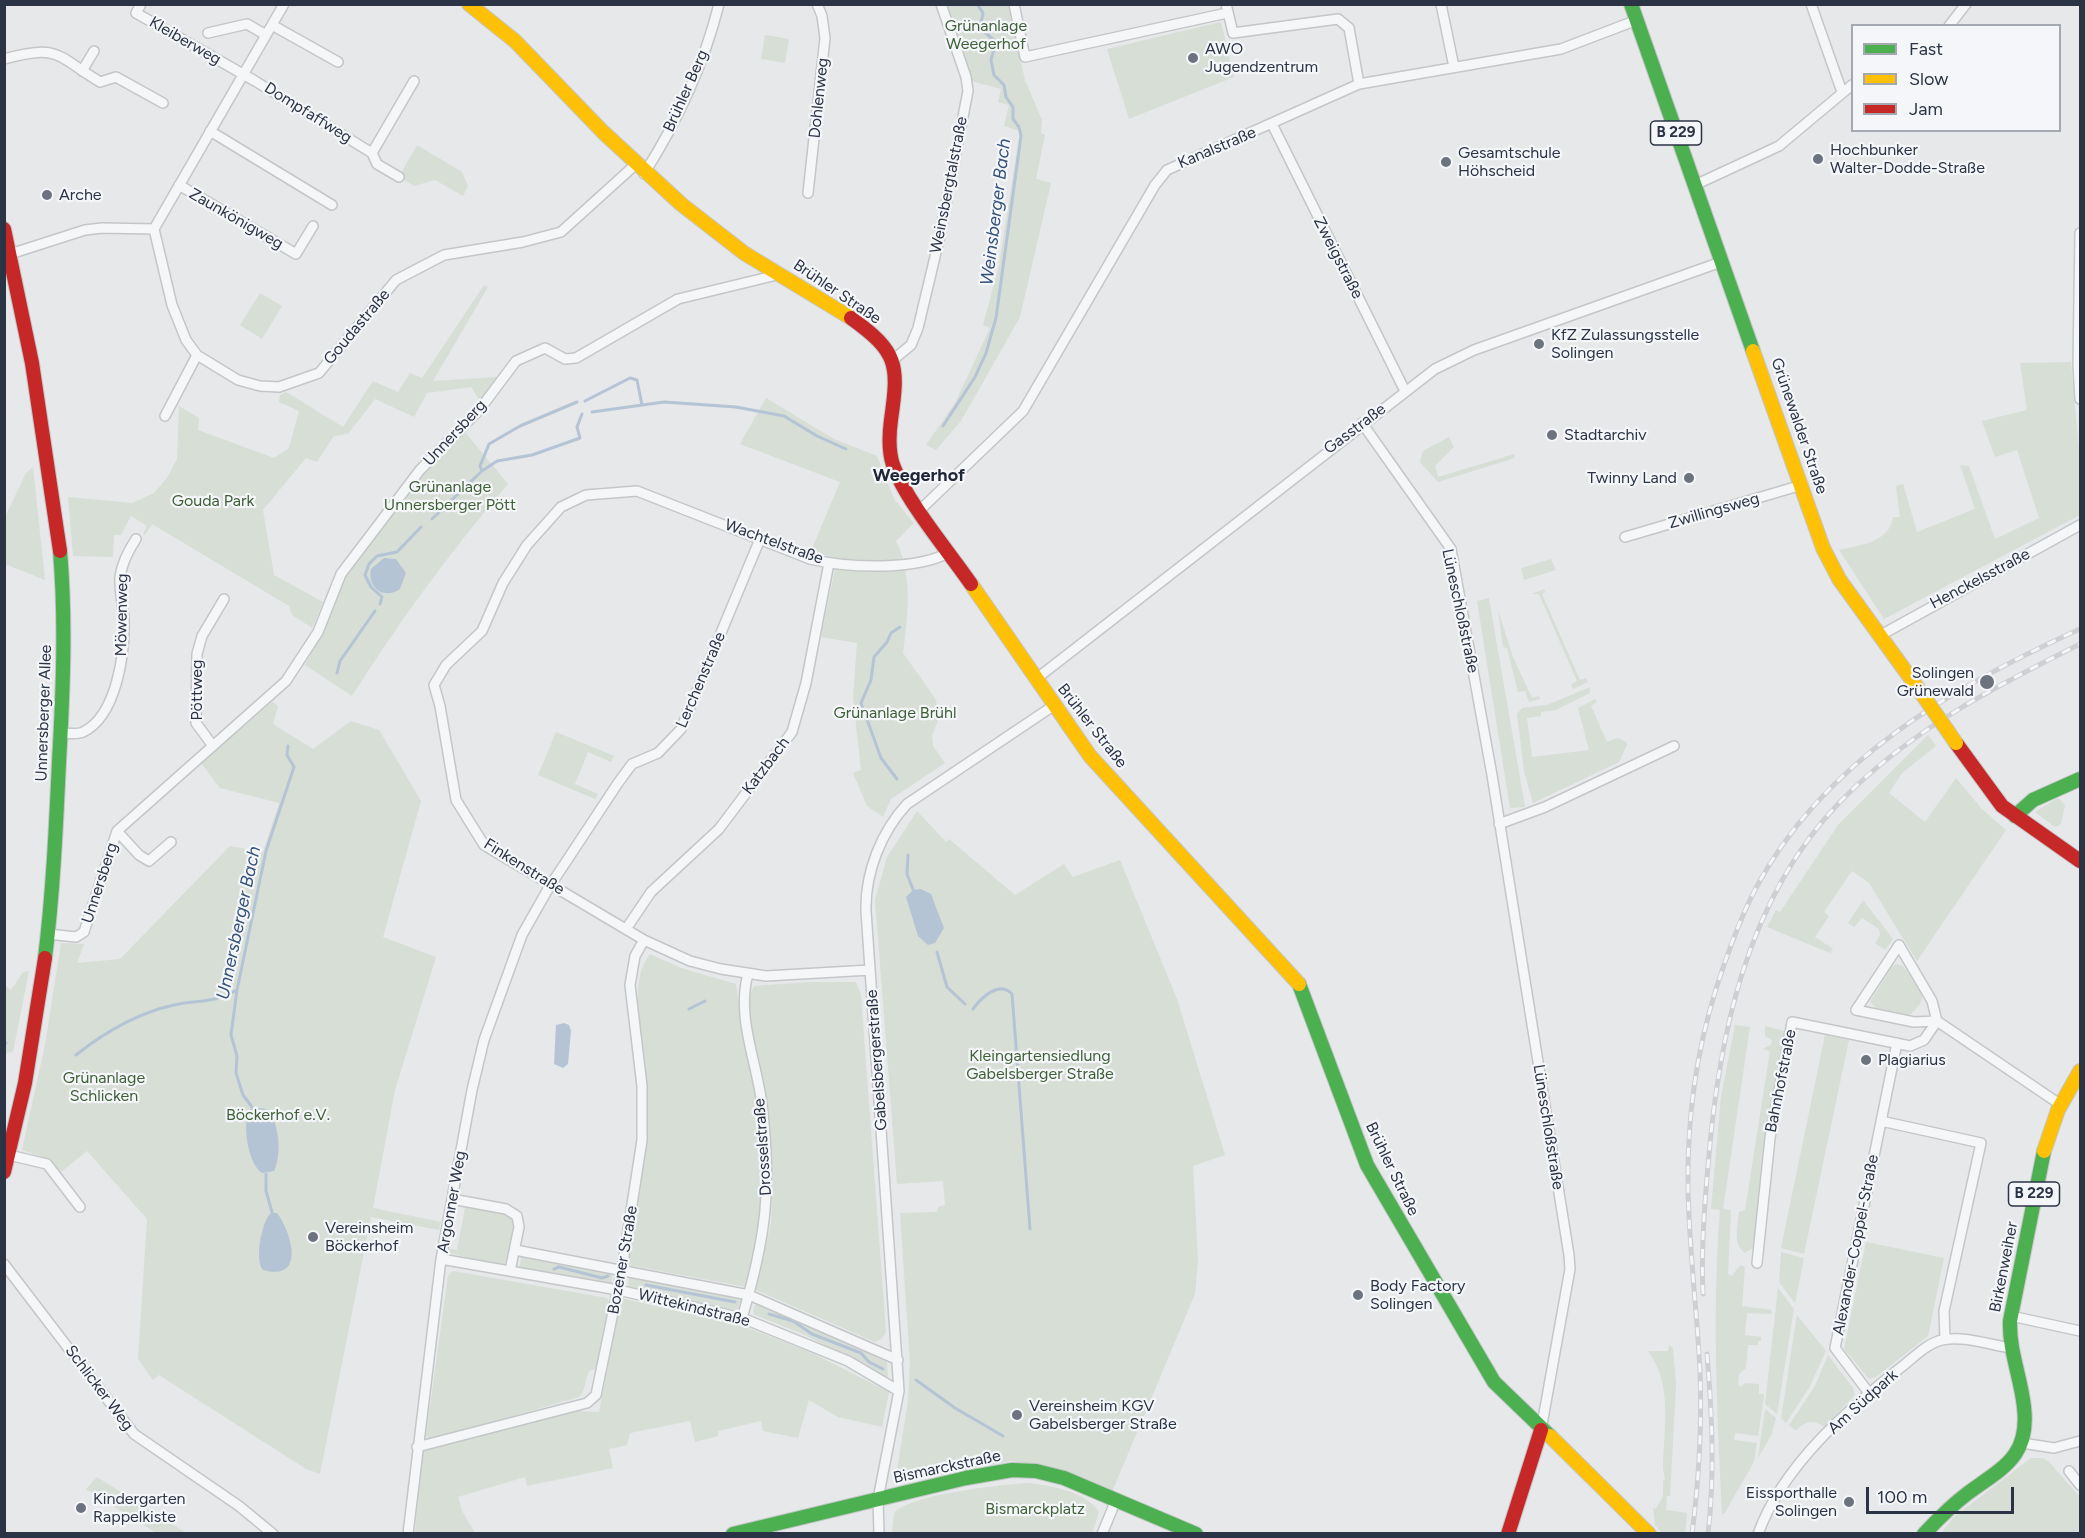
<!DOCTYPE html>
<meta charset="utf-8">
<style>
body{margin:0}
#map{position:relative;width:2085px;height:1538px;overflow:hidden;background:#e6e8ea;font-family:Figtree,sans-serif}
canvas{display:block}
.frame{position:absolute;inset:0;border:6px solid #2b3445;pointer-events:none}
.legend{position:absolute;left:1851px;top:24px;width:210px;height:108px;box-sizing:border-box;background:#f4f6f9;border:2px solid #a4a8b1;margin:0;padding:8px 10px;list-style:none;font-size:18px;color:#2b3445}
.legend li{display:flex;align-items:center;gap:12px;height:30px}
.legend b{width:30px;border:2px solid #a4a8b1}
.scale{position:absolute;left:1866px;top:1487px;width:148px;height:27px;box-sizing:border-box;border:3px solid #2b3445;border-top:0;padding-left:8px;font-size:18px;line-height:21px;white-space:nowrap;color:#2b3445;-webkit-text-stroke:4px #f4f6f9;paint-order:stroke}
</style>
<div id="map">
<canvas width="2085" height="1538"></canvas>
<div class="frame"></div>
<ul class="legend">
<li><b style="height:8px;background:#4caf50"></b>Fast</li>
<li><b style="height:8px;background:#ffc107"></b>Slow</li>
<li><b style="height:8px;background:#c62828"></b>Jam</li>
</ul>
<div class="scale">100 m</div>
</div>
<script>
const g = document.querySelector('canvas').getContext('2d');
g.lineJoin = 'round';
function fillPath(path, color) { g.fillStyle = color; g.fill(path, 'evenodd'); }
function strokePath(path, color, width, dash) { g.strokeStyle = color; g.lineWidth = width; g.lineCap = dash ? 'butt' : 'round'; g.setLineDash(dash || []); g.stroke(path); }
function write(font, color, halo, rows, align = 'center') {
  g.font = font + ' Figtree,sans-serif'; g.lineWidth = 4.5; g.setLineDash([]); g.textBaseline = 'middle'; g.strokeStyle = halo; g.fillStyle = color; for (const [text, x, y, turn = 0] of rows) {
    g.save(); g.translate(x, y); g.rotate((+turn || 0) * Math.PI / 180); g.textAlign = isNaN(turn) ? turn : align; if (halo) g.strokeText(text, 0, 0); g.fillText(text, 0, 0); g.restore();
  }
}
fillPath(new Path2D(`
 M945,5h63l17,75 17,40 -1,13 4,2 -9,44 15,4 -31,134 -59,104 -25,29 -10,-5 29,-42 35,-75 -7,-3 16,-60 21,-134 -16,-5 5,-21 -11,-3 3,-13 -30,-8z
 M1221,22l13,55 -105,42 -22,-70z
 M765,35l24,4 -4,24 -24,-4z
 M417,145l45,27 6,14 -5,10 -28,-16 -21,6 -15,-9z
 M484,285l4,2 -55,94 64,-4 -17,24 -9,-14 -44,6 -13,24 -39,-18 -27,35 -14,2 -17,26 -11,-4 -43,52 11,65 49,27 -11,26 -20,-13 -3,-9 -137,-82 -7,11 -2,-1 4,-8 -16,-10 -10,19h-7l-1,22 -40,-1 -5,-59 64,6 22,-10 13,-15 10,-19 2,-53 20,12 -1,12 76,28 15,-10 10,-37 -20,-9 1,-7 6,-3 57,35 30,-46 25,11 12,-19 12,5z
 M260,293l22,13 -20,33 -22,-14z
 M2071,362l9,99v54l-196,104 -45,-69c21,-5 50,-7 54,-33h7l-4,-31 7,-2 14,48 58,-23 -15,-44 9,1 26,73 44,-21 -22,-68 -22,7 -13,-36 45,-11 -7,-47z
 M766,398l68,41 43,17 17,43 20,24 -18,18c17,35 12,75 7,112l32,45 5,18 -8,19 1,11 12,17 -54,36 -8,18 -16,-11 -14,-33 8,-3 -8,-72 4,-55 -36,-6 16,-78 -26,-8 29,-69 -100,-38z
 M465,432l43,52c-57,67 -109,137 -156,212l-47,-31 24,-46 16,-42 77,-104z
 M1449,437l5,10 -19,19 3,11 76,-23 1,4 -77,24 -18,-20 3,-11z
 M33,467l12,113 -40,-16v-47l21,-44z
 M1551,559l5,11 -32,10 -3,-12z
 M1544,589l1,3 -3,2 38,86 6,-2 2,4 -15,7 -2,-5 6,-3 -38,-87h-7z
 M1489,598l36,209 -15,1 -33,-207z
 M1498,610l15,47 19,41 7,-2 1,3 -11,3 -4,-11 -7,1 -11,-44 -4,-1z
 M1590,687v6l-34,17 -15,2v4l-14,2 5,39 57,-7 -11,-42 17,-9 2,3 -6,4 16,36 11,-4 8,4 1,3 -8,17 -86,41 -9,-32 -7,-57 5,-6 25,-3z
 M272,702l6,4 -5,18 40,25 38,-28 28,9 42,71 -38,136 53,20 -41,133 -22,118 68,14 -2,8 -68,-13 -51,257 -14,-5 -147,-94 -6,5 -15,-21 9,-140 -60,-68 -26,21 -12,-13 -27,-9 23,-105 16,-102 23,1 -7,19 43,-4 110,-113 33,6 16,-49 -59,-15 -19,-25z
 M556,732l58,24 -3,6 -23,-10 -13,32 23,10 -3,5 -57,-24z
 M1928,735l8,11 -34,27 -13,20 36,29 31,-44 26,31 24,21 -89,131 -48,-78 -17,-12 -28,41 5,4 -14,21 18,12 -3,4 -63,-26 9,-17 4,2 58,-87z
 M2058,798l7,7 -4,19 -6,3 -20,-15z
 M917,811l29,31 3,-3 66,56 49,-31 9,13 47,-17 57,139 48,156 -32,11 5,94 -3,34 -83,198 -62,-23 -39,-8 -105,20 -7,-1 -3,-4 12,-74 2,-39 -10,-150 37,-1 1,-5 7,-2 -2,-24 -46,3 -22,-284 12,-43z
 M1863,900l30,39 -8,11 -10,-7 5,-8 -1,-6 -17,-11 -8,9 -6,-4z
 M650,954l31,14 55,16c9,67 29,136 27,204 -1,34 -8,66 -17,99l-118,-22c12,-68 24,-136 17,-205 -3,-33 -17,-78 5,-106z
 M1896,964l7,2 20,29 -3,9 -10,11 -34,-7 -6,-6 21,-34z
 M29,971l-16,81 -8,1v-68l6,5 12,-18z
 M810,982h46l5,13 25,337 -4,7 -7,3 -119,-52 15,-67 2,-43 -7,-76 -17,-91v-17l5,-10z
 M1735,1025l15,2 -27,182 8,1 -3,64 4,2 8,-11 5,2 -3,39 30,4 -1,4 -24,-1 -2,22 16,2v4h-3v4h-10l-2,23 -7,6 -1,11 3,2 4,-4 14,1v10h5v3l-6,39 -23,-3 -1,7 23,3 -3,19 -30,52 -2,-1c-5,-101 -10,-203 -2,-303l-9,-1 10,-112z
 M1765,1026l20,5 -23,126 -8,90 -9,6c-13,-9 -7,-28 -6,-41l6,-2 25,-159 -8,-2 9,-4 1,-5 -7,-4z
 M1825,1035l24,5 -45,214 -23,-6z
 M459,1205l53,11 3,7 -8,40 -8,3 -49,-13 -1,-4 8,1 8,-42 -8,-2z
 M1866,1242l78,16 -16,78 -52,41 -7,2 -25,-30z
 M1781,1252l23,6 -9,45 -16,-21z
 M522,1254l91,18 -2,14 -92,-18z
 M453,1271l154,27 3,5 -13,66 -7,1c-6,8 -3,20 -11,27l-149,43 -4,-5 22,-159z
 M629,1276l109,21 3,3 -3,9 -4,1 -106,-21z
 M1778,1288l16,21 -17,105 -12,-10z
 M621,1298l125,29 68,27 75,38 -7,35 -44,-10 -29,-17 -11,38 -35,-7 -2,-10 -43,10v5l-23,6 -5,-21 -60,12 -3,12 -18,4 4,19 -86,18 -2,-9 -67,20 4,14 13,22h-60l7,-82 155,-40 22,1z
 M760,1304l88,37 39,21 1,17 -85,-45 -48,-19 -2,-3 2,-7z
 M1797,1315l29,36 -17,37 -23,35 -5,-5z
 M1669,1345l4,3 3,36 -6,112h-3l-1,14 21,3 -2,20h-23l-7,-8 -2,-17 3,1 7,-13v-15l2,-1 -2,-12c1,-41 10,-83 -15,-117h20z
 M1828,1355l25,33 2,7 -31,32c-10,-8 -19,-6 -28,4l-7,-6 26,-39z
 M1765,1409l11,9 -5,18 -13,22z
 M2031,1458h12l6,4 31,35v36h-139l13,-16z
 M97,1477l89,56h-30l-70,-44z
 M1027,1483c22,2 60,9 72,29l-7,21 -200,1 2,-21c18,-19 106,-28 133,-30z`), '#d6ded6');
fillPath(new Path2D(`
 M384,558l12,1 10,14 -6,16c-16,11 -33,-1 -29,-20z
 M921,889l10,5 13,34 -9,15 -7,2 -10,-9 -12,-39 7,-7z
 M564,1023l5,2 2,6 -3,33 -5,4 -9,-4 2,-39z
 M252,1107l14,2c14,13 16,45 8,62l-12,2c-14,-9 -22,-53 -10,-66z
 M271,1213h6c15,20 29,69 -14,57 -9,-9 -1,-50 8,-57z`), '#b4c4d5');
strokePath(new Path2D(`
 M585,401l45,-23 7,2 5,25
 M592,412l72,-10 72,5 48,9 33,20 29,13
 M943,426l32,-49 11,-24 10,-35 25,-182 -2,-9 -6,-8v-12l-7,-10 -2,-12 -10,-10 -3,-15 5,-18 -16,-14 3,-15 -6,-9
 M482,471l-2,-5 9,-22 31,-18 57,-24
 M432,519l50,-48 15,-10 35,-6 48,-17 -3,-11 5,-13
 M380,604l2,-7 -11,-10 -6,-12 4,-11 8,-8 20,-4 24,-25
 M337,673l3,-12 35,-50
 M897,779l-16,-21 -20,-55 10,-23 3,-23 13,-15 4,-9 9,-6
 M908,855l-1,19 7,18
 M937,952l10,35 18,17
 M689,1009l16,-8
 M973,1009c8,-11 26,-29 39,-15l18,235
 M4,1043h2
 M76,1055c29,-23 61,-42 98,-50 27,-6 37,-1 63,-15
 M252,1107l-9,-12 -7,-22 1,-17 -6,-21 6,-45 29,-139 28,-84 -7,-12 1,-9
 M266,1174v17l6,21
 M554,1269l5,-2 43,11 6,-2
 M646,1285l89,17
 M769,1314l24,7 19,13 49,19 8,9 14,7
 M916,1380l39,28 48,28`), '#b4c4d5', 3);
const street = new Path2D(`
 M141,4l-5,9 119,68 117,72 5,11 22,13
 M284,4l-130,225 18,76 14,35 11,15 41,25 22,6 19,1 40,-14 77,-93 48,-25 79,-13 38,-10 74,-67
 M1014,4l11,53 202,-44
 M1226,4l7,29 105,-14 11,9 10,56
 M1441,4l13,63
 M1811,4l31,88
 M272,25l66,37
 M1949,26l17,-22
 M208,33l39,-9 19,11
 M4,59c56,-15 51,-4 96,23l16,-5 47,26
 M82,71l12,-20
 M1272,124l133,267
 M210,131l122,74
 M372,153l42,-72
 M644,174c33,-52 60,-110 75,-170
 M179,185l117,69 17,-28
 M1695,185l84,-39 73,-61
 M808,193l17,-155 -3,-22 -5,-12
 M2080,233l-2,132 2,34
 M7,255l78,-25 17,-2 52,1
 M894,359l17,-14 7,-17 21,-88 29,-149 -2,-14 -25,-73
 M165,416l32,-61
 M1362,423l89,126 41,226 77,480 1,14 -29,161
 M920,510l103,-99 132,-226 12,-15 192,-86 202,-35 76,-29
 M1625,537l177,-52
 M1881,635l199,-110
 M1036,679l399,-310 39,-19 247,-88
 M60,733c7,0 17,2 23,-1 34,-16 42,-80 41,-113 -1,-14 -5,-28 -4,-42 2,-14 8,-26 16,-38
 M213,746l-17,-23 1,-69 5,-18 22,-37
 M1499,824l46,-17 129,-61
 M117,831l22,24 10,6 22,-19
 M626,929l25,-37 68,-63 73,-97 14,-49 23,-120
 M48,934l28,3 8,-5 33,-101 169,-150 32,-49 23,-58 79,-104 60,-61 36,-48 29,-13 20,11 11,-1 102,-59 103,-25
 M870,970l-104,6 -45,-7 -31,-8 -46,-21 -160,-95 -28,-45 -16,-94 -6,-21 12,-20 36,-34 21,-48 24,-38 34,-38 25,-12 51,-4 173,68c38,9 106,12 140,-7
 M1937,1021l-23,1 -58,-12 43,-65 33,56 5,20 124,84
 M1881,1121l100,22 -37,168 1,28
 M9,1155l38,9 33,43
 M452,1199l54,10 11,7 2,11 -9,44
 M515,1250l234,45 149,65
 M441,1259l177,31 124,28 106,43 51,30
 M1757,1263l13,-125 22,-116 118,24 14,-6 13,-19
 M4,1264l130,170 105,72 34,28
 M2011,1316l69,15
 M742,1318c24,-81 30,-128 20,-213 -5,-43 -26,-88 -14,-131
 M1869,1393l-34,-45 62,-305
 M2022,1443l32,5 26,-7
 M417,1447l170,-44 9,-8 26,-126 20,-129v-54l-12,-101 5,-29 9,-16
 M2069,1471l11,14
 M408,1534l33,-275 31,-169 12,-50 38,-105 26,-46 70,-106 14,-19 26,-11 23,-24 79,-190
 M879,1534l-1,-35 21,-108 -33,-480c-1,-38 15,-79 41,-107l146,-98
 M1102,1534l14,-34
 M1758,1534c25,-69 90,-125 146,-169 11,-9 24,-22 38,-25 21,-5 48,5 69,8`);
const fast = new Path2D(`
 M1631,4l122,347
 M2015,816l18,-16 47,-21
 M45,958c8,-65 11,-131 14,-196 4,-70 7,-141 1,-211
 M1299,984l68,181 127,217 56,54
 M733,1534l233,-56 46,-8 24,1 28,7 132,56
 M1924,1534c14,-15 28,-29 44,-41 34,-25 62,-36 56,-86 -3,-29 -15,-56 -14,-86l34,-170`);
const slow = new Path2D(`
 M469,4l46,37 88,91 78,72 63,49 107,65
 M1753,351l70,197 16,31 83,115
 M971,584l119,172 209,228
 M2044,1151l14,-41 22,-39
 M1550,1436l99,98`);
const jam = new Path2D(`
 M4,229l28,134 28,188
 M851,318c47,34 48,46 40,102 -2,15 -3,30 2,45 13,36 56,87 78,119
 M1956,743l46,63 78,55
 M4,1172l21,-89 20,-125
 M1508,1534l33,-104`);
strokePath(street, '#c4c6c8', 12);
strokePath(fast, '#c4c6c8', 16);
strokePath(slow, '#c4c6c8', 16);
strokePath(jam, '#c4c6c8', 16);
strokePath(street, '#f5f6f7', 9);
strokePath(fast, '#4caf50', 14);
strokePath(slow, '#ffc107', 14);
strokePath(jam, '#c62828', 14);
const rail = new Path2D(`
 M1703,1294c-2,-42 1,-85 5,-127 10,-129 38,-267 131,-364 68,-71 155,-116 241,-159
 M1707,1354c5,60 8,119 1,180
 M1692,1534c7,-54 10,-108 8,-163 -3,-61 -11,-122 -12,-184 -1,-67 8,-134 28,-198 11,-34 23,-69 40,-101 67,-127 198,-202 324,-259`);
strokePath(rail, '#cecfd2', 5);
strokePath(rail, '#f4f6f9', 3, [9]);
const slowBridge = new Path2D(`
 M1922,694l34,49`);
strokePath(slowBridge, '#c2c5c8', 16, []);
strokePath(slowBridge, '#ffc107', 14);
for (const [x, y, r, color] of [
 [1193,58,6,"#6c737f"],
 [1818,159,6,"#6c737f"],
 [1446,162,6,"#6c737f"],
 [47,195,6,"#6c737f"],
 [1539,344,6,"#6c737f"],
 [1552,435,6,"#6c737f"],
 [1689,478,6,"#6c737f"],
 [1987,682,8,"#6c737f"],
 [1866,1060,6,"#6c737f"],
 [313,1237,6,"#6c737f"],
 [1358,1295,6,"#6c737f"],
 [1017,1415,6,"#6c737f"],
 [1849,1502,6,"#6c737f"],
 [81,1508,6,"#6c737f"]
]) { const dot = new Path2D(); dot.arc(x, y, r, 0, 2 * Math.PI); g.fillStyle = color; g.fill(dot); strokePath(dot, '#f4f6f9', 2); }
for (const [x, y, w] of [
 [1676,133,51],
 [2034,1194,51]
]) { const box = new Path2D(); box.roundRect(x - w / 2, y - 12, w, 24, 4.5); g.fillStyle = '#f4f6f9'; g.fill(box); strokePath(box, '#2b3445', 1.5); }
write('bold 15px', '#2b3445', null, [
 ["B 229",1676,133],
 ["B 229",2034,1194]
]);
write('16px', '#3f6138', '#f4f6f9', [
 ["Grünanlage",986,26],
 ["Weegerhof",986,44],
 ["Grünanlage",450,487],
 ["Unnersberger Pött",450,505],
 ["Gouda Park",213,501],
 ["Grünanlage Brühl",895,713],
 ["Kleingartensiedlung",1040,1056],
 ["Gabelsberger Straße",1040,1074],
 ["Grünanlage",104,1078],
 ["Schlicken",104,1096],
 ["Böckerhof e.V.",278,1115],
 ["Bismarckplatz",1035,1509]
]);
write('16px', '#2b3445', '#f4f6f9', [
 ["Kleiberweg",185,41,30],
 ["Brühler Berg",686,91,-66],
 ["Dohlenweg",819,98,-84],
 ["Dompfaffweg",308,113,32],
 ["Kanalstraße",1217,148,-23],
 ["Weinsbergtalstraße",949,185,-79],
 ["Zaunkönigweg",236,219,30],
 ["Zweigstraße",1338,258,63],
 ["Brühler Straße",837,292,34],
 ["Goudastraße",357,327,-50],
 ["Grünewalder Straße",1799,426,71],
 ["Gasstraße",1355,429,-37],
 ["Unnersberg",455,433,-47],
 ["Zwillingsweg",1714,511,-16],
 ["Wachtelstraße",774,542,20],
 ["Henckelsstraße",1980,579,-28],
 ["Lüneschloßstraße",1460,611,78],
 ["Möwenweg",122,615,-89],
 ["Lerchenstraße",701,680,-67],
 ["Pöttweg",197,690,-90],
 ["Unnersberger Allee",44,713,-88],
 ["Brühler Straße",1092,726,52],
 ["Katzbach",766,766,-53],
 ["Finkenstraße",524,867,32],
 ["Unnersberg",100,883,-72],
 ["Gabelsbergerstraße",877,1060,-94],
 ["Bahnhofstraße",1781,1081,-79],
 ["Lüneschloßstraße",1548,1127,81],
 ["Drosselstraße",763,1147,-94],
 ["Brühler Straße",1392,1169,64],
 ["Argonner Weg",452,1202,-80],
 ["Alexander-Coppel-Straße",1856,1245,-79],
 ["Bozener Straße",623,1260,-80],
 ["Birkenweiher",2004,1267,-79],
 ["Wittekindstraße",694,1308,14],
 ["Schlicker Weg",99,1388,53],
 ["Am Südpark",1863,1402,-42],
 ["Bismarckstraße",947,1467,-12]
]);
write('16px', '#2b3445', '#f4f6f9', [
 ["AWO",1205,49],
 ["Jugendzentrum",1205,67],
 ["Hochbunker",1830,150],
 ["Walter-Dodde-Straße",1830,168],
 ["Gesamtschule",1458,153],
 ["Höhscheid",1458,171],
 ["Arche",59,195],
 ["KfZ Zulassungsstelle",1551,335],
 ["Solingen",1551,353],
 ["Stadtarchiv",1564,435],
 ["Twinny Land",1677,478,"right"],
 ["Solingen",1974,673,"right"],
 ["Grünewald",1974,691,"right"],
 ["Plagiarius",1878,1060],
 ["Vereinsheim",325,1228],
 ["Böckerhof",325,1246],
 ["Body Factory",1370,1286],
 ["Solingen",1370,1304],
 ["Vereinsheim KGV",1029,1406],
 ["Gabelsberger Straße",1029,1424],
 ["Eissporthalle",1837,1493,"right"],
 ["Solingen",1837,1511,"right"],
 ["Kindergarten",93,1499],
 ["Rappelkiste",93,1517]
], 'left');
write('italic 18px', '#34527a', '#f4f6f9', [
 ["Weinsberger Bach",996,212,-83],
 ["Unnersberger Bach",239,923,-78]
]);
write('bold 18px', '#1d2536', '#f4f6f9', [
 ["Weegerhof",919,476]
]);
</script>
